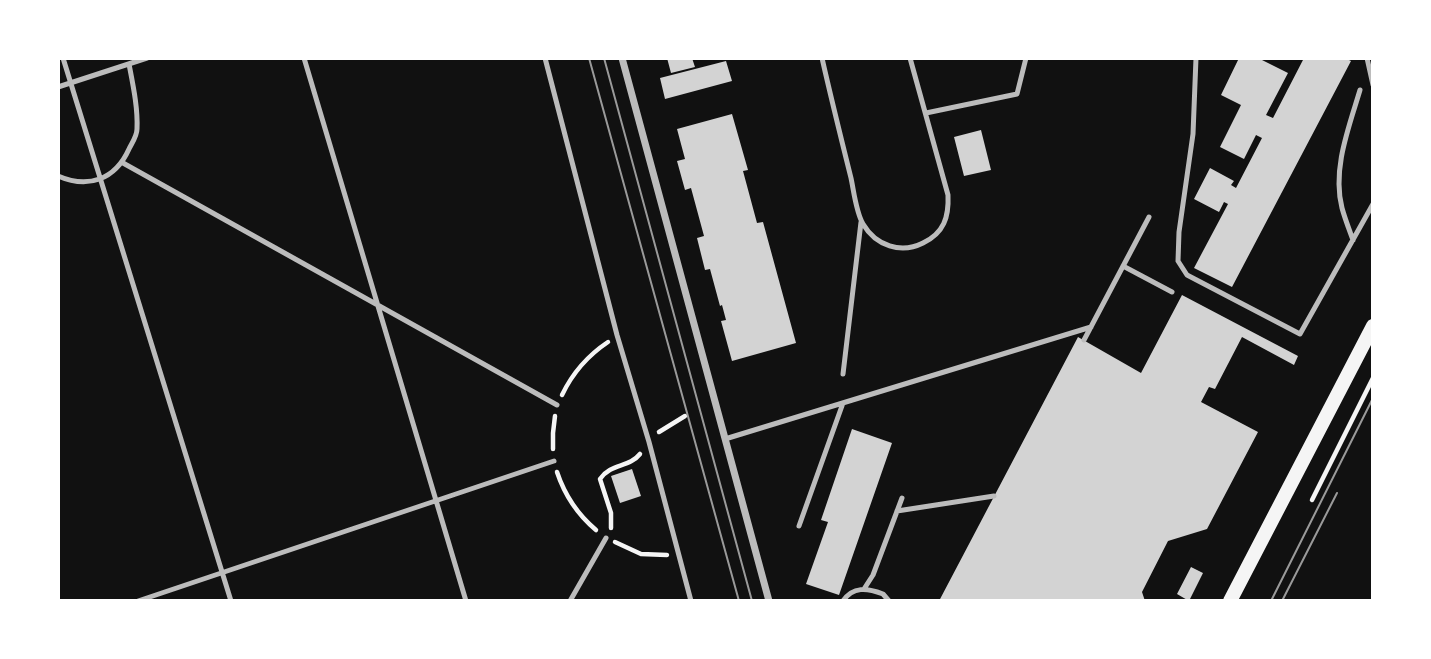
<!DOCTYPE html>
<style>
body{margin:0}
#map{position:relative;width:1431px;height:659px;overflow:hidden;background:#111;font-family:Karla,sans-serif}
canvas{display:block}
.frame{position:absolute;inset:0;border:60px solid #fff;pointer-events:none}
</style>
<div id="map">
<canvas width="1431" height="659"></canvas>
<div class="frame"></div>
</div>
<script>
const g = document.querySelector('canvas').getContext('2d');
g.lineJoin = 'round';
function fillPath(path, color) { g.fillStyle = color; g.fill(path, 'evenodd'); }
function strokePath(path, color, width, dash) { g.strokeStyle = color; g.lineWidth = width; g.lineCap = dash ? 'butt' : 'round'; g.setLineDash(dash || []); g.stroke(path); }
fillPath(new Path2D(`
 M667,58h25l3,9 -24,6z
 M1239,58h19l30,15 -22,42 7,3 31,-60h41l6,3 -119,226 -38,-19 34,-64 -4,-2 -5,10 -25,-13 16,-31 24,13 -3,4 5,3 26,-50 -6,-3 -12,24 -24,-12 21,-42 -20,-10z
 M726,61l6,20 -67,18 -5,-21z
 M732,114l16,56 -5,1 14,52 6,-1 33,121 -64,18 -11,-40 5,-1 -4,-15 -2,1 -10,-37 -5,1 -8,-32 7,-2 -13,-48 -6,2 -8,-29 8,-2 -8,-30z
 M981,130l10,40 -27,6 -10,-39z
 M1182,295l116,61 -4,9 -52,-28 -27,52 -6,-2 -8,15 57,30 -51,97 -39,12 -26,51 3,9h-206l139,-264 63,36z
 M852,429l40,14 -53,152 -33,-11 22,-62 -7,-2z
 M632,469l9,27 -21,7 -9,-27z
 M1191,567l12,6 -14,28 -12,-7z`), '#d3d3d3');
strokePath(new Path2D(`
 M562,395c11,-23 25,-39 46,-53
 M659,432l26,-16
 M553,449v-16l2,-17
 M557,472c8,24 20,42 39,58
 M1312,500l61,-122
 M611,528v-15l-11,-34c11,-16 29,-11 40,-25
 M615,542l26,12 26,1`), '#f5f5f5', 4.5);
strokePath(new Path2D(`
 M63,58l168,543
 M304,58l162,543
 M545,58l72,277 32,107 42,159
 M822,58c9,40 19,80 29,120 3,14 5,34 12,46 13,22 38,30 60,19 21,-10 26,-26 25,-48l-38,-137
 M1196,58l-3,76 -14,98 -1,29 9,14 113,59 73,-130
 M1367,58l6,27
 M58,87l89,-29
 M926,113l91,-19 9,-36
 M123,163l434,242
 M58,176c30,13 57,4 71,-27 3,-6 8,-13 8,-20 1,-21 -4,-44 -8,-65
 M1353,240c-4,-11 -8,-21 -11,-32 -10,-39 7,-81 18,-118
 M1123,266l49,26
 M1084,340l65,-123
 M843,374l18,-152
 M725,439l366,-112
 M897,511l97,-15
 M799,526l44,-123
 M864,589l9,-14 29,-77
 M138,601l416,-140
 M570,601l36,-63
 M843,601c10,-15 24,-13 40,-7l6,7`), '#bcbcbc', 5);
strokePath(new Path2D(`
 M622,58l147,543`), '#bcbcbc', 7);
strokePath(new Path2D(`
 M1230,601l143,-275`), '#f5f5f5', 14);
strokePath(new Path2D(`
 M589,58l150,543
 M604,58l148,543
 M1271,601l102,-203
 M1282,601l55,-108`), '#9a9a9a', 2);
</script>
